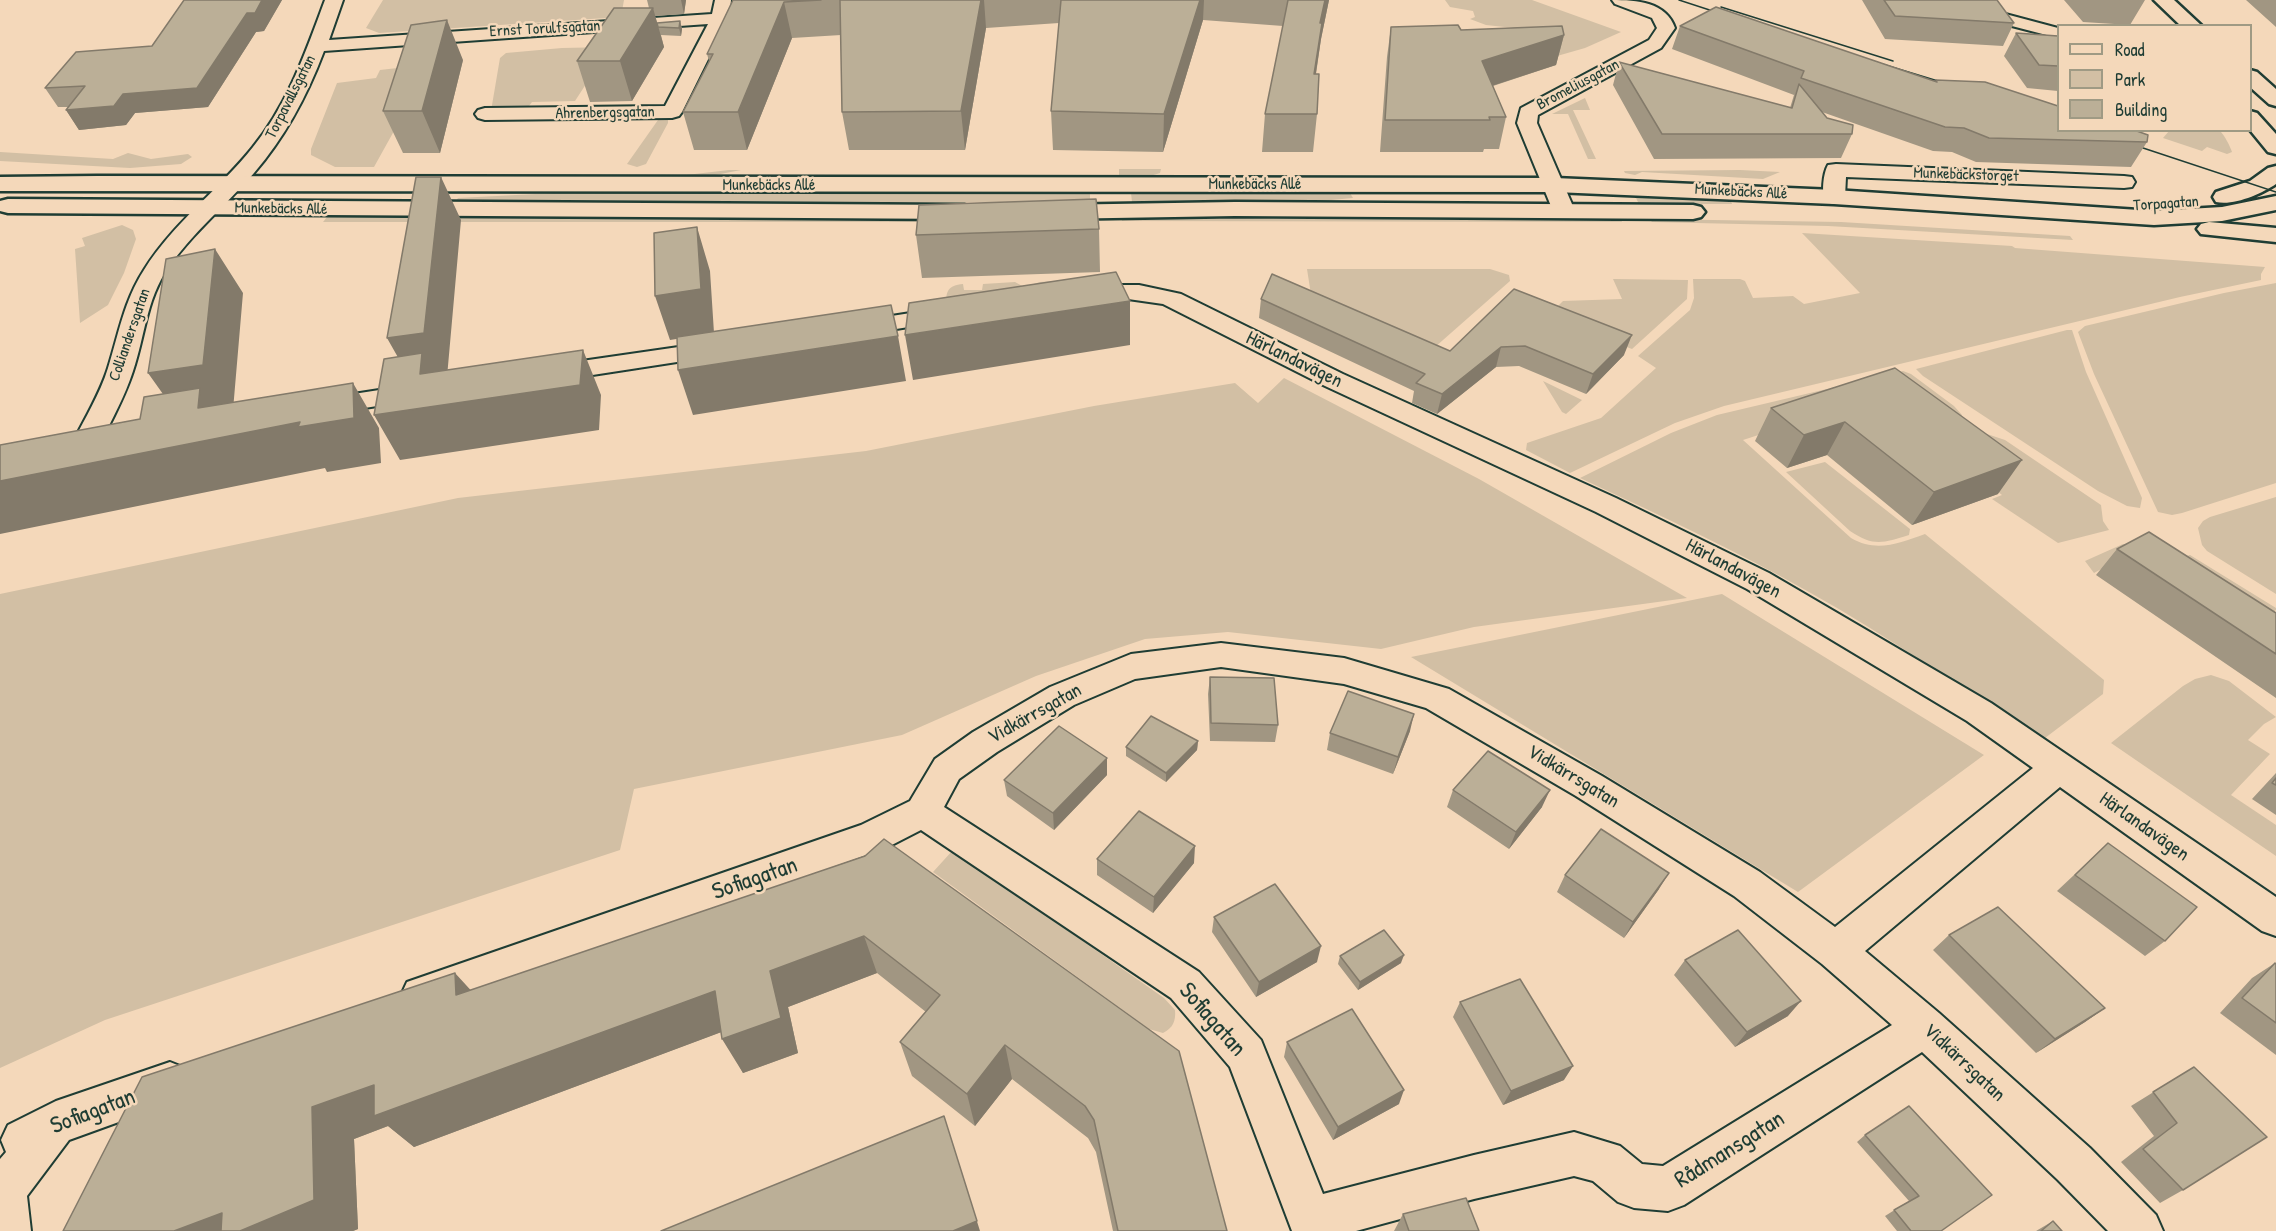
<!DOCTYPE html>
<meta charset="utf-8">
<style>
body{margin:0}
#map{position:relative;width:2276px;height:1231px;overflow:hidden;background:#f4d8ba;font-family:"Patrick Hand",sans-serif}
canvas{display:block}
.legend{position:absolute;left:2057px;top:24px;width:195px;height:108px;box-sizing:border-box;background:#f4d8ba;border:2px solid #9f9a84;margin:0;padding:8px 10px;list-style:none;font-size:18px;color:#1f3d34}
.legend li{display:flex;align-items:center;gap:12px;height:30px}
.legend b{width:30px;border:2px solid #9f9a84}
</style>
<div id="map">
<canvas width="2276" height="1231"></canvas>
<ul class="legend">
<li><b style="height:8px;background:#f4d8ba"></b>Road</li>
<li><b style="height:16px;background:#d2bfa4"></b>Park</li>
<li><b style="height:16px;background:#bbaf97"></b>Building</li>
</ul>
</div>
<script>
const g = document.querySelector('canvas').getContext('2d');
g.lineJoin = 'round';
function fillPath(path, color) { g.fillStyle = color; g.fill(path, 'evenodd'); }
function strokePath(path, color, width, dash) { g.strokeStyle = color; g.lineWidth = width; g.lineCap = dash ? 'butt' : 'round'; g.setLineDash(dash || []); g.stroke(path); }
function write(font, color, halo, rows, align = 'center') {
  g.font = font + ' "Patrick Hand",sans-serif'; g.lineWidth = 5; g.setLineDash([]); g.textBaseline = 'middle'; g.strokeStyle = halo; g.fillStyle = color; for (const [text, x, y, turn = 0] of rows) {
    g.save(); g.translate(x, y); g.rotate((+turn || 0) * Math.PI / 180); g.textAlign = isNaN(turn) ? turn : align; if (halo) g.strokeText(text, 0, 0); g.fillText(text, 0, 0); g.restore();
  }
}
fillPath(new Path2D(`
 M383,0h241l-3,17 -242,16 -13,-5z
 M1445,0h87l89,32 -36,16 -28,8 -43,-28 -28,-3 -16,-6 5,-2 -2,-6 -23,-4z
 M610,47l-35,54 -43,1 -6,8 -35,1 9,-53 6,-5 56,-5z
 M415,66l-21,65 -20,36h-39l-24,-12v-6l26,-66 39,-5 4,-8z
 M1585,98l5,12h-17l23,49h-8l-20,-45h-16z
 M668,118v5l-22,41 -9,3 -10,-3 31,-44z
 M2169,131h51c5,5 10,15 12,21l-5,2 -20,-7 -5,4 -39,-13z
 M0,152l113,7 15,-6 23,6 37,-5 4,3 -11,7 -51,4 -130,-7z
 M1119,169h42l-1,4 -16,5 -25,-1z
 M729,170h12l-41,8 -376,-2 4,-2 358,1z
 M1740,170l40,2 -17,7 -121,-7 -7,3 -10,-2 -1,-2z
 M643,191l35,1h412v10h-635l3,-4 97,-5z
 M1131,193h219l3,5 -44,4h-177z
 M1634,194l96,5 2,5h-93z
 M327,217l726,1 44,4h-774z
 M1121,218l499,1 2,3 -500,-1z
 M1649,219l192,3 229,14 3,4 -245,-14 -176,-4z
 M122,225l11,5 3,9 -12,34 -16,32 -28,18 -5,-74 10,-3 -3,-8z
 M1802,233l210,13 3,2 250,19 -4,7v6l-81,17 -456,109 -49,17 -105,50 -44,-23 1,-7 74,-25 55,-50 -18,-12 52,-46 4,-12 -1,-19h47l5,2 8,17 40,-2 11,8 56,-11z
 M1307,269h183l19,6 1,6 -84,74 -114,-54z
 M1613,279l75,1 -1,19 -55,50 -85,-32 16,-16 59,-2z
 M1055,281l-108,24c-2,-13 1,-20 16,-21l1,6h18l1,-6 32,-2 9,5 16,-5z
 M2276,283v200l-94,30 -10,2 -14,-3 -64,-138 -16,-42 7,-6 139,-33z
 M2067,330h5l14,42 56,126 -2,10 -13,-2 -29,-15 -175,-115 -7,-7z
 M1903,371l8,3 43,32 8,9 -1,3 -85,-21 -133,43 108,98c26,15 48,5 74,-4l179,146 -1,14 -58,44 -8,-2c-76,-48 -149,-100 -228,-144 -74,-42 -152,-78 -229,-114l91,-45 46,-18z
 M1284,378l195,101 208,119 -213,29 -93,22 -153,-17 -83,7 -109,37 -134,59 -268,54 -14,61 -515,170 -105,48v-474l458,-96 408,-47 228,-45 141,-23 23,20z
 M1543,381l39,19 -16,14 -4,-2z
 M1978,431l27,9 96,65 2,16 6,9 -51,13 -66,-44 10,-4 -64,-50z
 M1825,462l85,67 -1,6c-26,8 -35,12 -59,-4l-64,-59z
 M2276,497v97l-69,-43 -5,-6 -4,-17 5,-7 7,-4z
 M2123,544l60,13 7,-2 86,53v2l-12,9 -137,-64 -33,18 -9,-12z
 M1722,594l262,161 -186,137 -387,-235z
 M2211,675l18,6 47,36 -12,7 -16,16 22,14 -39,41 45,30v31l-165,-113 72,-57 12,-7z
 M953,850l211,148 11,12c1,11 -2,18 -12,23l-14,-4 -216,-157z`), '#d2bfa4');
const street = new Path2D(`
 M325,0h18l-14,40 383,-26 3,-14h16l-1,12 44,-1 3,4 -3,4 -6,1 -42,3 -44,89 -3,4 -7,2 -187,2 -7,-2 -3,-4 3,-4 7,-2 180,-2 43,-82 -384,27c-17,45 -39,86 -70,122 -28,32 -62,60 -86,95 -22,32 -23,68 -35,103 -8,25 -21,48 -32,71l-4,6 -10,3 -10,-3 -4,-6c12,-24 27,-48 35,-74 11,-35 16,-67 36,-98 29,-47 75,-80 109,-123 35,-43 53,-96 72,-147z
 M1612,0c25,0 54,2 63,28l-14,20 -123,67 -1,8 38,88 -3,5 -8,2 -8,-2 -3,-5 -36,-88 4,-15 128,-68 8,-12 -5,-10 -37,-14z
 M1924,0h29l105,28v10l-131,-34z
 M1836,164l288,12 8,1 3,5 -3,5 -8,1 -278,-11 -1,20 -3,5 -8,2 -8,-2c-5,-8 -3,-28 2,-37z
 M1107,285h32l42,9 162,80 273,124 153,75 222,130 285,194v39l-14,-5 -202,-144 -195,164 74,62 151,135 66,67 7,16h-55l-50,-51 -136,-128 -238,153 -16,6 -34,-3 -16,-6 -25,-21 -19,-5 -100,23 -118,32h-64l-62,-164 -59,-69 -250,-168 -35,18 -465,166 -14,-6 -6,-13 6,-13 454,-157 49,-24 25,-42 38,-27 77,-45 81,-33 90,-11 123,15 105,31 153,87 158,96 75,55 198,-159 -66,-47 -220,-132 -151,-77 -271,-126 -162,-82 -35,-5 -44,3 -9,-2 -3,-5 3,-5zM1221,667l123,17 82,24 150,88 158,100 88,68 70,61 -229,141 -21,-2 -22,-18 -46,-14 -100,23 -151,39 -62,-154 -62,-68 -255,-165 15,-28 38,-27 77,-47 61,-26z
 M949,307l9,2 3,5 -3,5 -105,17 -9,-2 -3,-5 3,-5 9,-2z
 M720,341l9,3 4,5 -4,5 -182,28 -9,-2 -4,-6 4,-6 9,-2z
 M418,384l9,2 4,6 -4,6 -106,17 -9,-2 -4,-6 4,-6 9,-2z
 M170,1062l15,6 6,15 -6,15 -116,42 -42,56 4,35h-31v-72l6,-7 -5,-12 7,-15 48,-24z`);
const secondary = new Path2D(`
 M2154,0h20l28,26h-21z
 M2250,70l7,2 19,17v17l-7,-2 -19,-17z
 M2250,111l7,2 19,21v20l-8,-2 -18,-22z
 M2276,166v18c-15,10 -42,22 -60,18l-3,-5 3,-5 34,-11 18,-13z
 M97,176l1458,2 279,12 320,21 68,-4 54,-11v14l-54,11 -68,4 -320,-21 -279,-12 -1555,-1v-14z
 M8,199l956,6 8,2 4,5 -4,5 -8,2 -956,-6 -8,-2v-10z
 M1235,202l458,3 8,2 4,5 -4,5 -8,2 -458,-3 -183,3 -8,-2 -4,-5 4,-5 8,-2z
 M2209,222l67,6v14l-75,-8 -4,-5 4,-5z`);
strokePath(street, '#1f3d34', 4);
strokePath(secondary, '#1f3d34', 5);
fillPath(street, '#f4d8ba');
fillPath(secondary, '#f4d8ba');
strokePath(new Path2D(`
 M1679,0l49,16
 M1721,7l172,54
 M1882,64l69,21
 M2128,143l148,49`), '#1f3d34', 1.5);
fillPath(new Path2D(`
 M184,0h98l-18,31 -8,1 -48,75 -73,6 -9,12 -47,5 -13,-20 2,-3h-10l-13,-19 107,-42z
 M647,0h39l-2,14 -29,2 2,7 23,-2 2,8 -1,7 -20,-1 3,12 -32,54 -42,1 -13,-41 72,-53z
 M733,0h596l-8,39 -5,35 1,40 -4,38h-51l3,-38 18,-88 -80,-6 -40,132 -110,-2 -2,-39 8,-88 -73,5 -21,122h-116l-7,-38 -1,-77 -49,3 -45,112h-53l-11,-38 26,-51 -2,-7z
 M1862,0h135l17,23 -11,23 -118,-7z
 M2064,0h81l-15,25 -47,-3z
 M2246,0h30v27z
 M1680,26l256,55v-1l211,62 -16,25 -155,-5 -24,-10 -19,-1 -111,-39 5,6 25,16 -11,24 -187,1 -41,-74 6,-23 171,46 4,-13 -122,-46z
 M1391,27l70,3 103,5 -8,30 -63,21 13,31 -7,32h-15l-1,3h-103l7,-95z
 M2016,33l42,3v55l-31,-3 -23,-32z
 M463,60l-23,93h-37l-20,-42z
 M1099,229l1,43 -178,6 -6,-43z
 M1514,289l110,66 -38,39 -67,-28 -23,1 -59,47 -25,-11 2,-12 -155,-73 2,-19 189,52z
 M1895,368l103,126 -86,31 -85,-70 -40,13 -32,-27 16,-33z
 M2117,549l159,64v85l-180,-123z
 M1210,677l68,48 -3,17 -65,-1 -2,-47z
 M1410,731l-17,43 -66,-24 3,-17z
 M1198,741l-1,9 -31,32 -40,-26v-9z
 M2276,773v42l-24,-16z
 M1107,775l-53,55 -47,-34 -3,-16z
 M1453,790l89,17 -33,42 -62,-42z
 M2108,843l57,98 -20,15 -88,-65z
 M865,856l362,375h-114l-17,-79 -8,-14 -76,-59 -37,47 -63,-50 -12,-34 26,-30 -49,-39 -89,34 10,46 -55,20 -22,-41 -307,115 -26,-21 -34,13 4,90 -5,2h-290l408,-241z
 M1097,859l97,4 -41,50 -56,-38z
 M1565,875l94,14 -35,49 -67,-46z
 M1214,917l103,45 -61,35 -44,-65z
 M1949,935l156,73 -20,14 -49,31 -103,-103z
 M1340,956l61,7 -43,27 -20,-26z
 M1685,960l103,56 -53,31 -61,-72z
 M2275,963l1,1v91l-56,-42 32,-35z
 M1460,1002l104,78 -61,25 -50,-88z
 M1287,1042l112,62 -66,36 -49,-83z
 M2194,1067l-11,123 -23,13 -39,-41 33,-26 -23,-30z
 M1909,1106l32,125h-44l-12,-15 24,-15 -52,-59 8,-7z
 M1403,1214l76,17h-85z
 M2053,1221l9,10h-26z`), '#a19682');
fillPath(new Path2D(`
 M262,0h20l-18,31 -8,1 -48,75 -73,6 -9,12 -47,5 -13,-20 57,-16 124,-81z
 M681,0h5l-2,14z
 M981,0h3l2,28 -21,122 -4,-39z
 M1200,0h4l-1,20 -40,132 1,-38z
 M1325,0h4l-8,39 -11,73 10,-89z
 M784,2l8,36 -45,112 -9,-38z
 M653,8l11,39 -32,54 -12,-40z
 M447,20l16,40 -23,93 -18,-42z
 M680,21l2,8 -1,7 -2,-8z
 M1564,35l-8,30 -80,26 6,-30z
 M441,177l20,43 -14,157 136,-27 18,45 -2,35 -199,30 -26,-45 38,-33 -25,-44z
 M697,227l13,44 4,62 -44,7 -15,-44z
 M215,249l28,44 -10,117 120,-27 26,45 2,35 -54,9 -2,-4 -325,66v-53l180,-63 -32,-45z
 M1130,301v44l-217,35 -8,-45z
 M1632,335l-8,20 -38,39 7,-20z
 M898,336l8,45 -213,34 -15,-45z
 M1501,347l-5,20 -59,47 5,-20z
 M1845,422l-18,33 -40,13 17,-33z
 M2022,460l-24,34 -86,31 22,-33z
 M1414,714l-4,17 -17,43 5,-17z
 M1198,741l-1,9 -31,32v-9z
 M1107,758v17l-53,55 -1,-17z
 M1550,790l-8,17 -33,42 7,-17z
 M1195,846l-1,17 -41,50 1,-16z
 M1669,873l-10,16 -35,49 9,-16z
 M864,936l13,37 -89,34 10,46 -55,20 -21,-34 48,-68z
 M1321,946l-4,16 -61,35 3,-15z
 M1404,955l-3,8 -43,27 2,-8z
 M455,973l33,36 -32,-14z
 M715,991l20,36 -321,120 -26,-21 -34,13 4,90 -5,2h-179l138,-124 62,-22z
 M1801,1001l-13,15 -53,31 12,-15z
 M2105,1008l-20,14 -49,31 19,-14z
 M1005,1045l7,34 -37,47 -8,-32z
 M1573,1066l-9,14 -61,25 8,-14z
 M1404,1090l-5,14 -66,36 5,-13z
 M944,1116l36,115h-27z`), '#837a6a');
const building = new Path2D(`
 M184,0h78l-7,13h-8l-50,75 -74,6 -9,12 -48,4 19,-24 -40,2 31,-36 76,-6z
 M733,0h88l-37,2 -46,110h-55l30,-58h-6z
 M840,0h141l-20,111 -119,1 -2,-111z
 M1061,0h139l-36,114 -113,-3z
 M1288,0h37l-5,23h2l-8,51h5l-2,40h-52z
 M1884,0h113l17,23 -119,-7z
 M1716,7l221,75 -1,-2 49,2 73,24v24h76l14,5 -1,7 -158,-4 -25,-10 -19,-1 -144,-49 3,-7 -124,-45z
 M614,8h39l-33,53h-43z
 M447,20l-25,91h-39l28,-86z
 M680,21l-1,7 -21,-1 -1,-4z
 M1458,25l3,5 101,-4 2,9 -82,26 24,56h-17l1,3h-105l6,-93z
 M2016,33l42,3v30l-19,-1z
 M1619,62l173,46 7,-24 28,34 26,7 -1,9h-190z
 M416,177h25l-17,156 -37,5z
 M1096,199l3,30 -183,6 3,-30z
 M697,227l4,62 -46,7 -1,-63z
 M215,249l-12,116 -55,8 18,-114z
 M1116,272l14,29 -225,34 4,-32z
 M1272,274l178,77 64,-62 118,46 -39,39 -68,-28 -24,1 -59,47 -26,-11 9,-9 -164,-75z
 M891,305l7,31 -220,34 -1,-33z
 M583,350l-3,35 -206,30 10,-56 38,-6 -2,21z
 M1895,368l127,92 -88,32 -89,-70 -41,13 -33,-27z
 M353,383l1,35 -56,9 2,-5 -300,59v-36l140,-26 4,-22 56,-9 -2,20z
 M2149,532l127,81v41l-159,-105z
 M1210,677l64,1 4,47 -67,-2z
 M1348,691l66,23 -16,43 -68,-24z
 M1151,716l47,25 -32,32 -40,-26z
 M1059,726l48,32 -54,55 -49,-33z
 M1488,751l62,39 -34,42 -63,-42z
 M2276,778v7l-4,-2z
 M1139,811l56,35 -41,51 -57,-38z
 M1601,829l68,44 -36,49 -68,-47z
 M884,839l295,212 48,180h-109l-24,-111 -9,-14 -80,-61 -38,49 -67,-52 40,-47 -76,-59 -94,35 11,47 -59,21 -7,-48 -341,125v-31l-62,22 2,93 -74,31h-19l1,-18 -48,18h-111l79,-154 313,-104 1,22 409,-139z
 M2108,843l89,64 -32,34 -90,-66z
 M1275,884l46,62 -62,36 -45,-65z
 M1998,907l107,101 -50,31 -106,-104z
 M1384,930l20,25 -44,27 -20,-26z
 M1738,930l63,71 -54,31 -62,-72z
 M2275,963l1,1v59l-34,-25z
 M1520,979l53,87 -62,25 -51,-89z
 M1352,1009l52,81 -66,37 -51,-85z
 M2194,1067l73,70 -84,53 -40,-41 34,-26 -24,-31z
 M1909,1106l83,89 -51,36h-30l-17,-21 25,-14 -54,-61z
 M944,1116l33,105 -24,10h-292z
 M1466,1198l13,33h-70l-6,-17z
 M2053,1221l9,10h-21z`);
fillPath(building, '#bbaf97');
strokePath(building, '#837a6a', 1.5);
write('16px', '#1f3d34', '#f4d8ba', [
 ["Ernst Torulfsgatan",545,29,-3],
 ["Bromeliusgatan",1578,85,-28],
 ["Torpavallsgatan",291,97,-63],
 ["Ahrenbergsgatan",605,113,-1],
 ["Munkebäckstorget",1966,175,2],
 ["Munkebäcks Allé",1255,185],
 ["Munkebäcks Allé",769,186],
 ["Munkebäcks Allé",1741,192,3],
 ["Torpagatan",2166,204,-4],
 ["Munkebäcks Allé",281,209,1],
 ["Colliandersgatan",130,335,-71]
]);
write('20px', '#1f3d34', '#f4d8ba', [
 ["Härlandavägen",1294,360,26],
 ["Härlandavägen",1733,569,28],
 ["Vidkärrsgatan",1035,714,-29],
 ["Vidkärrsgatan",1573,777,31],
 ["Härlandavägen",2144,827,35],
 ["Vidkärrsgatan",1964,1063,43]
]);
write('24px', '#1f3d34', '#f4d8ba', [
 ["Sofiagatan",755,879,-19],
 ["Sofiagatan",1212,1020,49],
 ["Sofiagatan",93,1112,-21],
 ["Rådmansgatan",1730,1150,-32]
]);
</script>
